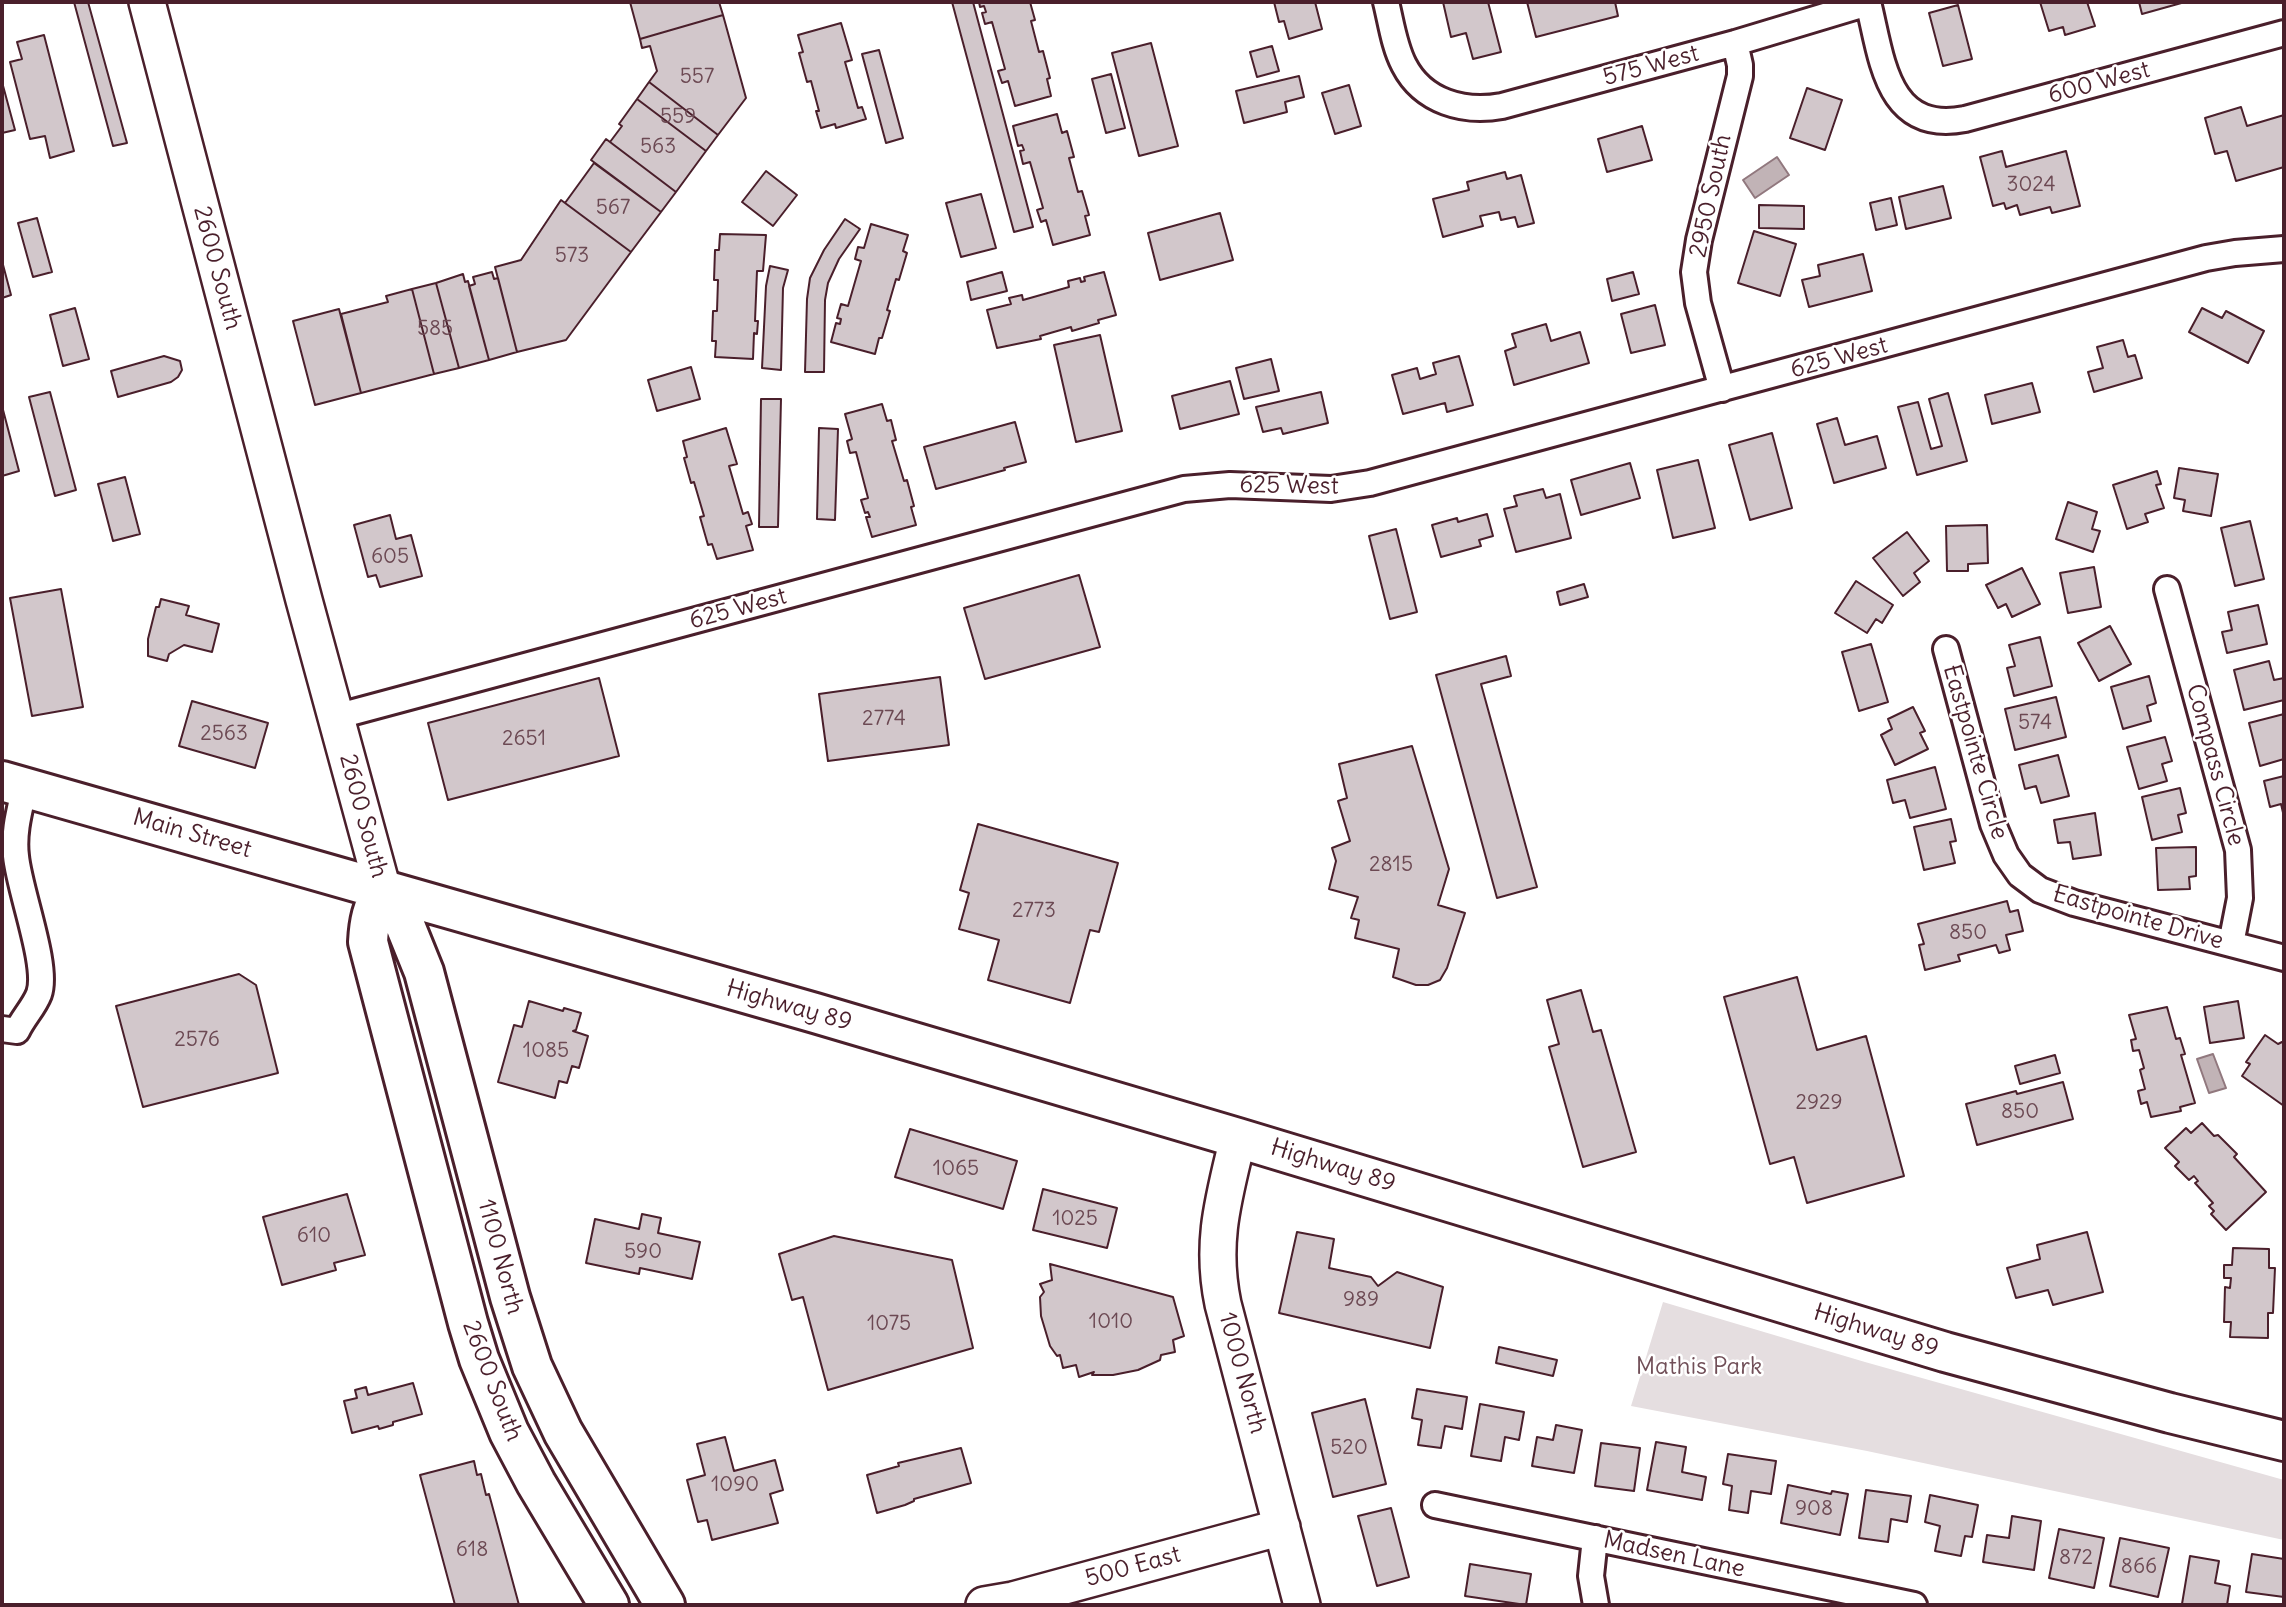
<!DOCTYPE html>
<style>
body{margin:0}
#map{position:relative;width:2286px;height:1607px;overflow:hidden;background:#fff;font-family:Delius,sans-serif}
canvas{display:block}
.frame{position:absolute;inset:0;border:4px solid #4a1f2b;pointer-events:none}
</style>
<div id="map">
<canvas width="2286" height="1607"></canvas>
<div class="frame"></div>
</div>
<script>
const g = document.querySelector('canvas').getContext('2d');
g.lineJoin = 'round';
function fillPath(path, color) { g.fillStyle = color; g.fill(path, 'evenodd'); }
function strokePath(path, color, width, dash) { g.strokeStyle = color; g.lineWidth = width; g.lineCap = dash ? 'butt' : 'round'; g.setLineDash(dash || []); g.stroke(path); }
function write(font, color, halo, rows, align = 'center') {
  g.font = font + ' Delius,sans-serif'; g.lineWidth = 5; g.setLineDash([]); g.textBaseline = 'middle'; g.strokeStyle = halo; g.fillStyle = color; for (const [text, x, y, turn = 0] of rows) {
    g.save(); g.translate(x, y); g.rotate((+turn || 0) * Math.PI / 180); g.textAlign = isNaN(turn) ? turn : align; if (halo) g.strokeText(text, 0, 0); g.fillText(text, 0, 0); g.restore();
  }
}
fillPath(new Path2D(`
 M1663,1302l202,60 419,118v60l-417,-89 -236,-45z`), '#e5dee0');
const water = new Path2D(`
 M1777,157l12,18 -34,23 -12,-18z
 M2213,1054l13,34 -17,5 -12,-34z`);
fillPath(water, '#c1b3b6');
strokePath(water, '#91787e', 2);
const building = new Path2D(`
 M74,2h14l39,141 -14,3z
 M630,2h89l4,13 -83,24z
 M952,2h21l60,225 -19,5z
 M979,2h51l5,18 -4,1 8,31 4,-1 7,27 -3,1 4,17 -36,10 -7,-25 -6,2 -4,-12 7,-2 -13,-47 -7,2 -3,-11 4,-1 -2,-6 -4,1z
 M1274,2h41l7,27 -33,10 -5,-18 -5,1z
 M1443,2h45l13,50 -28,7 -7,-26 -15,4z
 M1527,2h88l3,14 -82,21z
 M2040,2h47l8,24 -30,9 -2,-8 -14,4z
 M2139,2h46l-43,12z
 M1958,5l14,54 -29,7 -14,-53z
 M723,15l23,83 -28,37 -69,-53 8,-11 -7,-25 -8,2 -2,-9z
 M841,23l11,37 -7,2 13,46 4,-1 4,12 -30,9 -1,-4 -14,4 -5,-17h3l-8,-30 -4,1 -8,-29 4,-1 -5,-17z
 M44,35l30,116 -24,7 -5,-22 -15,3 -20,-77 12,-3 -5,-17z
 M1151,43l27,103 -39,10 -27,-103z
 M1272,46l7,25 -22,6 -7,-25z
 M879,50l24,88 -17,5 -24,-89z
 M1111,74l14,54 -19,5 -14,-54z
 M1299,76l5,21 -19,5 2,10 -43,11 -8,-32z
 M2,82l13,48 -13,3z
 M649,82l69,53 -12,16 -69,-52z
 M1349,85l12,41 -26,8 -13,-41z
 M1807,88l35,12 -17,50 -35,-12z
 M637,99l69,52 -30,41 -66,-50 12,-16 -3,-2z
 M2241,107l6,19 37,-11v52l-48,14 -9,-30 -12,3 -10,-36z
 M1057,114l5,19 5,-2 7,26 -5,1 9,34 4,-1 7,24 -4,1 5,19 -37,10 -7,-25 -5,2 -4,-12 6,-2 -13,-46 -7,2 -3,-13 4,-1 -2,-5 -4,1 -5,-20z
 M1642,126l10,34 -45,12 -9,-33z
 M606,139l70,53 -15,20 -70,-52z
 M2002,151l4,16 60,-16 14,55 -28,7 -2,-6 -30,8 -3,-10 -11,4 -2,-6 -11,3 -13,-49z
 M594,163l67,49 -30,40 -66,-49z
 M766,171l31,24 -24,31 -31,-24z
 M1505,172l2,7 14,-4 13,48 -16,4 -3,-10 -14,3 -2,-8 -19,4 3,10 -40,11 -10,-38 36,-9 -2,-8z
 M1943,186l8,32 -45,11 -7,-32z
 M981,194l15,54 -35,9 -15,-54z
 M1891,198l6,27 -21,5 -6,-27z
 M561,200l70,52 -65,88 -49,12 -22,-85 26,-7z
 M1759,205l45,1v23l-45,-1z
 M1220,213l13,47 -73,20 -12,-47z
 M37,218l15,54 -19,5 -15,-54z
 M845,219l15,10 -21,30 -11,24 -3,17 -1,72h-19l2,-73 3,-21 14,-28z
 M871,224l37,11 -5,16 4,2 -8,27 -3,-1 -9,31 3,1 -8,27h-3l-4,16 -44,-12 5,-19 4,1 1,-5 -4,-1 4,-14 7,2 13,-45 -6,-2 3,-12 6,1z
 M1754,231l42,13 -16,52 -42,-13z
 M720,234l46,1 -3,36h-6l-2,50h3l-1,13 -3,-1 -1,26 -38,-2 1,-16h-4l1,-30h4l1,-31h-4l1,-30h4z
 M1863,254l9,37 -63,16 -7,-27 18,-4 -2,-11z
 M2,261l9,34 -9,3z
 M770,266l18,4 -5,18 -2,82 -19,-2 4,-82z
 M492,272l2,7 4,-1 19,74 -28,8 -20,-74 6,-2 -2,-7z
 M1002,272l5,19 -36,9 -4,-18z
 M1104,272l12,43 -18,5 1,3 -27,8 -1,-4 -31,9 1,3 -44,9 -10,-38 24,-6 -2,-6 13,-3 1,5 46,-13 -1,-6 12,-3 1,4 4,-1 -1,-4z
 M1633,272l6,22 -27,7 -5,-22z
 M463,274l2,8 3,-1 21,79 -30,8 -23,-85z
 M436,283l23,85 -25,6 -22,-85z
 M412,289l22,85 -73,19 -20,-79 47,-12 -2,-6z
 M1655,305l10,40 -34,8 -10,-39z
 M75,308l14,51 -26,7 -13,-51z
 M2202,308l20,10 4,-7 38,20 -16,32 -59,-31z
 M339,309l22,84 -46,12 -22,-84z
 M1546,324l5,17 29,-9 9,31 -75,22 -9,-34 11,-4 -4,-13z
 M1100,335l22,96 -46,11 -22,-97z
 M2123,340l5,17 7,-2 7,23 -48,14 -6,-20 15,-4 -6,-21z
 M164,356l16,5 2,9 -4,7 -7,5 -53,15 -7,-26z
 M1459,356l14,49 -26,7 -2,-9 -42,11 -11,-39 25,-7 3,11 16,-5 -3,-11z
 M1271,359l8,32 -35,8 -8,-31z
 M691,367l9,32 -43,12 -9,-31z
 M1230,381l9,33 -59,15 -8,-33z
 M2032,383l8,29 -48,12 -7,-29z
 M50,392l26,98 -21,6 -26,-99z
 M1321,392l7,31 -45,11 -2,-6 -18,4 -7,-25z
 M1948,393l19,68 -50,14 -19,-68 20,-5 13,47 11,-3 -13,-47z
 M761,399h20l-3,128h-19z
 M882,404l5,17 4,-1 5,20 -4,1 12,40 3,-1 7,26 -3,1 5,18 -44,12 -6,-20h4l-2,-5 -3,1 -4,-13 7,-2 -12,-46 -6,1 -3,-12 5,-2 -7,-25z
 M2,406l17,65 -17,5z
 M1837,418l8,27 32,-9 9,32 -52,15 -17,-59z
 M1015,422l11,40 -22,6 1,2 -69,19 -12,-42z
 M726,428l11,36 -8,2 14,48 5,-2 4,12 -6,2 7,24 -36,9 -5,-15 -4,1 -8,-28 4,-1 -10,-34 -3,1 -7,-25 3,-1 -4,-16z
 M819,428l19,1 -3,91 -18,-1z
 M1772,433l20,75 -42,12 -21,-75z
 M1698,460l17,68 -42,10 -16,-68z
 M1630,463l10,35 -59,17 -10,-35z
 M2179,468l39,6 -7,42 -28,-5 2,-11 -11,-2z
 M2157,471l4,13 -5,1 8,23 -19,6 3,8 -21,7 -14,-44z
 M125,477l15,57 -27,7 -15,-57z
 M1543,489l3,9 14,-4 11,44 -55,14 -12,-43 13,-3 -3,-10z
 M2068,502l29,10 -5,17 8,2 -7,21 -37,-13z
 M1487,514l6,22 -14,4 2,6 -40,11 -9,-32 25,-7 1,4z
 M390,515l6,24 15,-4 11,41 -42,11 -4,-12 -8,2 -14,-52z
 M2250,521l14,58 -29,7 -14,-58z
 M1987,525l1,38 -20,1v7h-21l-1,-45z
 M1396,529l21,83 -27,7 -21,-83z
 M1907,532l22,29 -15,12 6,9 -17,14 -30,-38z
 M2094,567l7,40 -33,6 -8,-40z
 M2022,568l18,36 -28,13 -6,-13 -8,4 -12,-23z
 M1079,575l21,72 -115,32 -21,-71z
 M1856,581l37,24 -11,18 -6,-4 -9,14 -32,-20z
 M1584,584l4,13 -28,8 -3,-13z
 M61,589l22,118 -51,9 -22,-118z
 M161,599l28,7 -3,9 33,9 -7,28 -28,-7 -15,9 -2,7 -19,-5v-17l8,-32h3z
 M2258,605l9,39 -40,9 -5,-21 10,-2 -4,-18z
 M2110,626l21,38 -32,17 -21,-38z
 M2040,637l12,49 -38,10 -7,-28 8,-2 -6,-21z
 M1871,644l17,58 -29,9 -17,-59z
 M1506,656l5,20 -30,8 56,203 -40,11 -61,-223z
 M2269,661l5,19 10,-2v22l-40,10 -10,-40z
 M2149,676l7,27 -9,3 4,15 -28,8 -12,-42z
 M940,677l9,68 -121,16 -9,-67z
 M599,678l20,78 -171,44 -20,-77z
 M2056,697l10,40 -51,13 -10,-41z
 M192,701l76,22 -13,45 -76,-22z
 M1913,707l12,24 -5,2 8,16 -33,16 -14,-30 11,-6 -4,-10z
 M2284,714v45l-24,7 -11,-43z
 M2165,737l7,24 -10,3 5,17 -28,8 -12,-42z
 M1412,746l37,123 -11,36 27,8 -18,55 -7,12 -12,5h-12l-23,-8 6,-28 -44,-11 4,-18 -8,-2 7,-21 -29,-8 7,-28 -4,-13 18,-7 -12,-40 9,-3 -8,-34z
 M2058,755l11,41 -28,7 -5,-17 -11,3 -6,-24z
 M1935,767l11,42 -36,9 -5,-18 -12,3 -6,-23z
 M2284,776v41l-3,-13 -11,3 -6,-26z
 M2180,788l6,25 -8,2 4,17 -30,8 -10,-43z
 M2095,813l6,42 -28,4 -3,-17 -12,1 -4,-23z
 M1951,819l5,22 -6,1 5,21 -31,7 -10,-43z
 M978,824l140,39 -19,69 -9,-2 -20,73 -82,-23 11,-40 -40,-11 10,-36 -9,-3z
 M2196,847v29l-7,1 1,12 -32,1 -2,-42z
 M2007,901l3,11 8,-2 5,21 -17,4 4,15 -11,3 -3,-8 -38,10 2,6 -35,9 -6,-25 5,-1 -6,-20z
 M239,974l17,11 22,88 -135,34 -27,-101z
 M1797,977l20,73 49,-14 38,140 -97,27 -13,-46 -24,7 -46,-167z
 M1581,990l12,42 8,-2 35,122 -53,15 -34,-120 10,-3 -12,-44z
 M529,1001l34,10 1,-3 17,5 -5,17 -3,1 15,5 -9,32 -7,-2 -5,17 -8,-2 -4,17 -57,-16 16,-57 8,2z
 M2238,1001l6,37 -34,5 -6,-36z
 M2167,1007l9,32 4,-1 5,16 -4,1 14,48 -15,4 1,4 -30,6 -4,-15 -6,2 -3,-13 7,-2 -5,-19 4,-2 -5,-18 -6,1 -2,-11 5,-1 -7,-24z
 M2265,1035l13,9 4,-2 2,1v63l-42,-30 8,-12 -4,-2z
 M2055,1055l5,18 -40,11 -5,-18z
 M2063,1082l10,37 -96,26 -11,-41 50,-13 1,3z
 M2202,1123l12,13 4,-1 19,19 -3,3 32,35 -40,38 -15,-16 3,-3 -5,-5 4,-3 -18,-20 3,-2 -4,-5 -5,4 -14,-14 4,-4 -14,-14 21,-20 5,5z
 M910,1129l107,32 -14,48 -108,-32z
 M1043,1189l74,19 -10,40 -74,-18z
 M347,1194l18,61 -31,8 2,7 -54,15 -19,-68z
 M642,1214l19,4 -3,15 42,9 -8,37 -52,-11 -1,6 -53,-11 9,-44 44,10z
 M1297,1232l37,7 -5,29 42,9 7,9 19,-14 46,15 -13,61 -151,-35z
 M2087,1232l16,60 -50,13 -5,-15 -32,8 -9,-30 33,-9 -3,-14z
 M834,1236l118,24 21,88 -145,42 -25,-93 -11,3 -13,-46z
 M2233,1248l36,1v19h6l-2,45h-5v25l-38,-1 1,-15h-7l1,-35 5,1 1,-10h-7v-13h8z
 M1050,1264l123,33 11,39 -11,4 2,12 -14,3 -1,5 -22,10 -25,5h-21l2,-3 -15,5 -3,-12 -13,3 -3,-13 -3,1 -7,-10 -9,-30 -1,-19 4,-5 -4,-8 12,-4z
 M1499,1347l58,13 -4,16 -57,-13z
 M413,1383l9,31 -29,8v3l-14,4 -1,-3 -26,7 -8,-32 13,-3 -2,-8 11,-3 2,8z
 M1417,1389l50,8 -5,32 -17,-3 -4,22 -23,-3 4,-25 -10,-2z
 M1365,1399l21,85 -53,13 -21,-84z
 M1480,1404l44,8 -5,28 -14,-3 -4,24 -30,-5z
 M1556,1425l26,5 -8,43 -42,-7 5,-29 16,3z
 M725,1437l9,34 41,-11 8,30 -13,4 8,29 -66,17 -5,-20 -9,2 -11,-42 18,-5 -8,-31z
 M1656,1442l30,5 -4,25 24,5 -4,23 -55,-10z
 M1601,1443l39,5 -6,43 -39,-5z
 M961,1448l10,35 -57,16v2l-9,4 -28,8 -10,-38 32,-9 -1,-3z
 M1728,1454l48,7 -5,33 -20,-3 -3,22 -19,-3 3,-24 -9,-2z
 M474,1461l3,14 4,-1 5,21 3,-1 30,111h-64l-35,-130z
 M1788,1485l43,9 1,-3 16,3 -8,41 -59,-12z
 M1866,1490l45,6 -4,26 -16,-3 -3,23 -29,-4z
 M1930,1495l48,10 -6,32 -7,-1 -4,20 -26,-5 5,-25 -15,-4z
 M1391,1508l18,69 -32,9 -19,-70z
 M2012,1516l29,5 -7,49 -51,-8 4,-27 22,3z
 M2059,1529l45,9 -10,50 -45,-10z
 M2120,1538l49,10 -11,49 -48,-11z
 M2252,1554l32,5v38l-38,-5z
 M2190,1556l29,5 -4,22 15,3 -3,19 -45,-1z
 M1470,1564l61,10 -5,31 -61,-9z`);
fillPath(building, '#d2c7cb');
strokePath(building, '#4a1f2b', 2);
const street = new Path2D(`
 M1386,2c5,20 8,44 18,63 19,37 60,48 98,41l233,-63 133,-40
 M1868,2c14,56 18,132 97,117l319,-86
 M1722,389l-24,-86 -4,-31 5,-32 41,-164v-11l-5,-22
 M2167,589l71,261 2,48 -9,46
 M1946,649l47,175 13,31 14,20 20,15 34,13 210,55
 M335,717l849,-228 46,-4 101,4 39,-6 836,-225 29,-5 49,-4
 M2,1029l15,2c6,-13 17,-24 22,-37 10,-28 -20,-104 -23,-138 -3,-24 4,-47 9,-70
 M1435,1505l479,100
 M1595,1538l-4,38 5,29`);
const secondary = new Path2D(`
 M147,2l157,598 79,290
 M1238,1138c-14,59 -28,104 -15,166l79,301
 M984,1605l29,-5 269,-73`);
const primary = new Path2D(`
 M2,781l813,232 423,125 707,214 225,61 114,28
 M383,890l22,35 19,47 86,325 22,69 31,66 102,173
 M383,890c-11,17 -14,32 -15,52l100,381 11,36 30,73 27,51 73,122`);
strokePath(street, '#4a1f2b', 30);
strokePath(secondary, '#4a1f2b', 40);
strokePath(primary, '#4a1f2b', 44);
strokePath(street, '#fff', 24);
strokePath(secondary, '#fff', 35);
strokePath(primary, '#fff', 38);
write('21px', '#6c4953', null, [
 ["557",697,77],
 ["559",678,117],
 ["563",658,147],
 ["3024",2031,185],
 ["567",613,208],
 ["573",572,256],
 ["585",435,329],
 ["605",390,557],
 ["2774",884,719],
 ["574",2035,723],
 ["2563",224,734],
 ["2651",524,739],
 ["2815",1391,865],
 ["2773",1034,911],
 ["850",1968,933],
 ["2576",197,1040],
 ["1085",546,1051],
 ["2929",1819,1103],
 ["850",2020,1112],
 ["1065",956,1169],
 ["1025",1075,1219],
 ["610",314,1236],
 ["590",643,1252],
 ["989",1361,1300],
 ["1010",1111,1322],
 ["1075",889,1324],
 ["520",1349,1448],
 ["1090",735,1485],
 ["908",1814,1509],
 ["618",472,1550],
 ["872",2076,1558],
 ["866",2139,1567]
]);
write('24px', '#4a1f2b', '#fff', [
 ["575 West",1651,66,-15],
 ["600 West",2099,83,-15],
 ["2950 South",1711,196,-78],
 ["2600 South",217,268,75],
 ["625 West",1839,358,-15],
 ["625 West",1289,486,1],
 ["625 West",738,609,-15],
 ["Eastpointe Circle",1975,752,74],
 ["Compass Circle",2215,765,75],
 ["2600 South",363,816,75],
 ["Main Street",192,834,16],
 ["Eastpointe Drive",2138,918,16],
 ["Highway 89",789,1006,16],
 ["Highway 89",1333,1166,17],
 ["1100 North",500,1257,75],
 ["Highway 89",1876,1331,17],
 ["1000 North",1242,1373,75],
 ["2600 South",492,1381,69],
 ["Madsen Lane",1674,1555,12],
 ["500 East",1133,1567,-15]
]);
write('24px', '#714f58', '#fff', [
 ["Mathis Park",1699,1367]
]);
</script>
